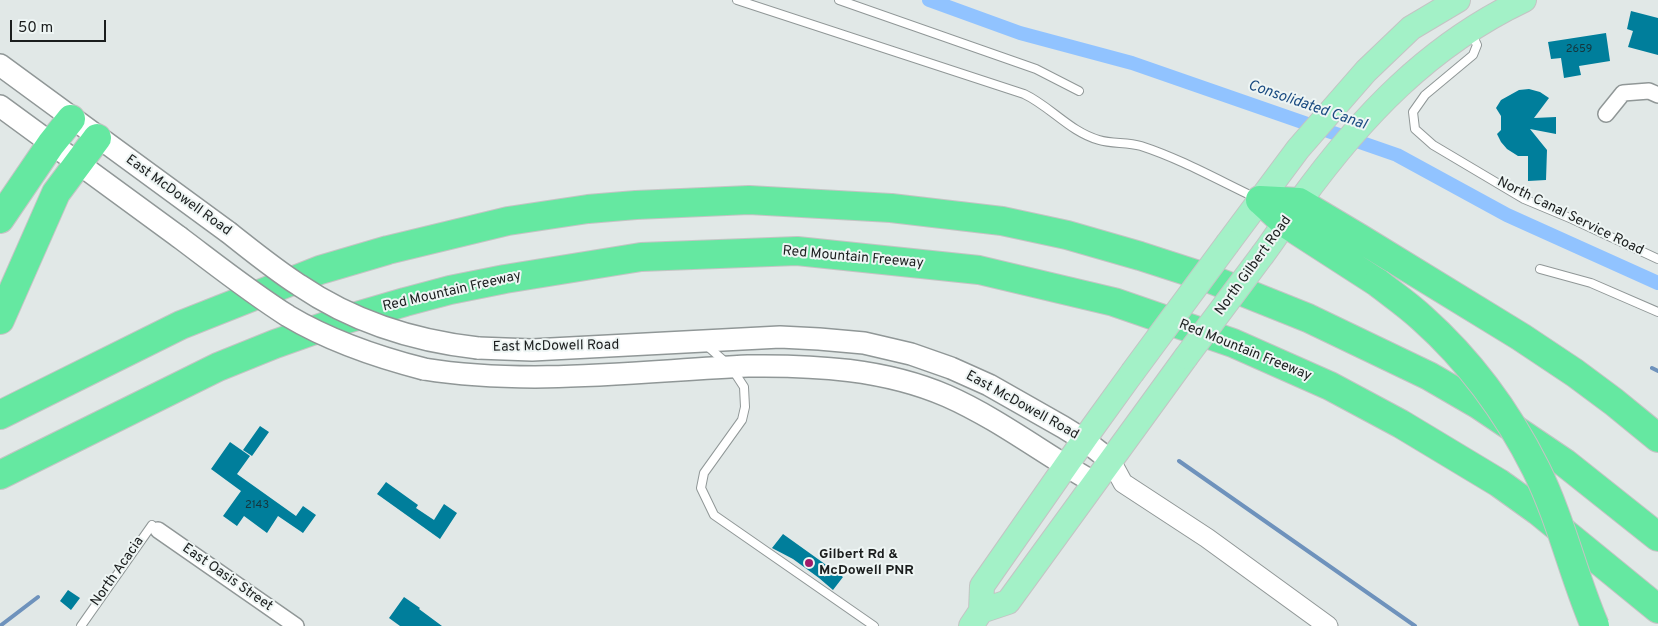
<!DOCTYPE html>
<style>
body{margin:0}
#map{position:relative;width:1658px;height:626px;overflow:hidden;background:#e1e8e7;font-family:Overpass,sans-serif}
canvas{display:block}
.scale{position:absolute;left:10px;top:20px;width:96px;height:22px;box-sizing:border-box;border:2px solid #1b1e1e;border-top:0;padding-left:6px;font-size:15px;line-height:18px;white-space:nowrap;color:#1b1e1e;-webkit-text-stroke:4px #eef5f4;paint-order:stroke}
</style>
<div id="map">
<canvas width="1658" height="626"></canvas>
<div class="scale">50 m</div>
</div>
<script>
const g = document.querySelector('canvas').getContext('2d');
g.lineJoin = 'round';
function strokePath(path, color, width, dash) { g.strokeStyle = color; g.lineWidth = width; g.lineCap = dash ? 'butt' : 'round'; g.setLineDash(dash || []); g.stroke(path); }
function fillPath(path, color) { g.fillStyle = color; g.fill(path, 'evenodd'); }
function write(font, color, halo, rows, align = 'center') {
  g.font = font + ' Overpass,sans-serif'; g.lineWidth = 4; g.setLineDash([]); g.textBaseline = 'middle'; g.strokeStyle = halo; g.fillStyle = color; for (const [text, x, y, turn = 0] of rows) {
    g.save(); g.translate(x, y); g.rotate((+turn || 0) * Math.PI / 180); g.textAlign = isNaN(turn) ? turn : align; if (halo) g.strokeText(text, 0, 0); g.fillText(text, 0, 0); g.restore();
  }
}
strokePath(new Path2D(`
 M1652,368l6,3
 M1179,461l236,165
 M0,626l38,-29`), '#6e92bc', 4);
strokePath(new Path2D(`
 M929,0l91,33 112,30 265,92 110,60 151,68`), '#91c3ff', 14);
fillPath(new Path2D(`
 M1631,11l27,7v37l-30,-8 5,-16 -6,-2z
 M1606,33l4,28 -31,5 2,9 -17,3 -3,-20 -10,1 -3,-17z
 M1529,89l11,3 9,6 -15,20 22,-1v17l-26,-5 17,21 -1,30 -18,1v-25h-10l-11,-7 -6,-7 -4,-8 4,-4v-14l-5,-8 5,-8 18,-10z
 M260,426l9,6 -17,24 -9,-6z
 M230,442l20,14 -13,18 59,42 7,-10 13,9 -13,18 -25,-17 -11,17 -23,-17 -7,10 -14,-10 18,-25 -30,-22z
 M386,482l32,23 -2,3 18,12 10,-16 13,9 -17,26 -63,-45z
 M783,534l60,43 -10,13 -14,-12 -26,-19 -21,-11z
 M68,590l12,8 -9,12 -11,-9z
 M404,597l16,11 -1,1 23,17h-42l-11,-8z`), '#007e9b');
const service = new Path2D(`
 M737,0l287,94c26,12 46,38 75,46 13,4 28,2 42,6 40,13 77,34 115,52
 M839,0l197,69 43,22
 M1471,32l6,13 -4,10 -48,40 -12,17 2,17 18,16 91,54 48,20 86,40
 M1540,269l51,14 67,29
 M706,345l25,22 13,20 1,20 -3,13 -38,53 -3,15 13,27 160,111
 M81,626l71,-101 6,5`);
const minor = new Path2D(`
 M1606,114l17,-21 26,-2 9,4
 M158,530l138,96`);
const tertiary = new Path2D(`
 M1111,461l12,22 84,55 121,88`);
const secondary = new Path2D(`
 M0,65l228,167
 M0,106l179,131
 M478,348l54,2 248,-13 39,2 45,4 47,11 40,14 38,17 74,42 21,13 27,21
 M424,369c106,17 217,2 324,-3 66,-1 137,3 199,30 52,23 98,59 148,87`);
const primary = new Path2D(`
 M1228,243l70,-94 68,-78 45,-43 47,-28
 M1263,254c13,-17 24,-36 37,-53 61,-84 129,-156 224,-201
 M981,611l27,-9 178,-245
 M971,626l10,-15 1,-25 111,-159 39,-54`);
const motorway = new Path2D(`
 M1260,200l39,2 62,37 160,98 54,36 39,29 44,36
 M1260,200l25,23 93,60
 M0,219l51,-75 20,-25
 M0,320l56,-127 41,-55
 M0,415l181,-90 139,-55 68,-20 120,-29 80,-12 48,-4 113,-5 142,8 111,13 65,14 73,21 68,22 100,40 121,58 50,29 86,58 93,74
 M0,475l218,-108 57,-23 65,-23 65,-19 45,-12 55,-11 136,-22 156,-6 182,19 135,32 119,41 97,43 71,38 98,59 39,28 120,98`);
strokePath(service, '#909797', 10);
strokePath(minor, '#909797', 18);
strokePath(tertiary, '#909797', 21);
strokePath(secondary, '#909797', 24);
strokePath(primary, '#c4c4c4', 26);
strokePath(motorway, '#c4c4c4', 30);
strokePath(service, '#fff', 8);
strokePath(minor, '#fff', 15);
strokePath(tertiary, '#fff', 19);
strokePath(secondary, '#fff', 21);
strokePath(primary, '#a3f1c7', 24);
strokePath(motorway, '#65e8a1', 28);
const secondaryBridge = new Path2D(`
 M228,232c23,18 46,37 71,53 53,36 116,56 179,63
 M179,237c36,27 71,55 109,79 42,25 89,41 136,53`);
const primaryBridge = new Path2D(`
 M1186,357l77,-103
 M1132,373l96,-130`);
const motorwayBridge = new Path2D(`
 M1378,283c14,11 30,22 44,35 47,42 86,95 114,151 25,50 37,106 59,157`);
strokePath(secondaryBridge, '#909797', 24, []);
strokePath(primaryBridge, '#c4c4c4', 26, []);
strokePath(motorwayBridge, '#c4c4c4', 30, []);
strokePath(secondaryBridge, '#fff', 21);
strokePath(primaryBridge, '#a3f1c7', 24);
strokePath(motorwayBridge, '#65e8a1', 28);
for (const [x, y, r, color] of [
 [809,563,5,"#a01b6a"]
]) { const dot = new Path2D(); dot.arc(x, y, r, 0, 2 * Math.PI); g.fillStyle = color; g.fill(dot); strokePath(dot, '#eef5f4', 2); }
write('11px', '#14363d', null, [
 ["2659",1579,50],
 ["2143",257,506]
]);
write('14px', '#1b1e1e', '#eef5f4', [
 ["East McDowell Road",178,196,36],
 ["North Canal Service Road",1570,217,26],
 ["Red Mountain Freeway",853,258,5],
 ["North Gilbert Road",1254,266,-54],
 ["Red Mountain Freeway",452,292,-13],
 ["East McDowell Road",556,347,-1],
 ["Red Mountain Freeway",1245,351,22],
 ["East McDowell Road",1022,406,29],
 ["North Acacia",118,572,-55],
 ["East Oasis Street",227,578,35]
]);
write('bold 14px', '#1b1e1e', '#eef5f4', [
 ["Gilbert Rd &",819,555],
 ["McDowell PNR",819,571]
], 'left');
write('italic 15px', '#194a80', '#eef5f4', [
 ["Consolidated Canal",1307,106,19]
]);
</script>
